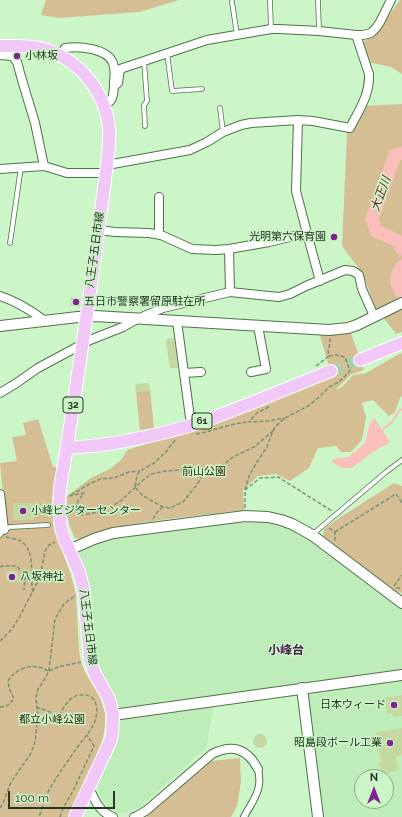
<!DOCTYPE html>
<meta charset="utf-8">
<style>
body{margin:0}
#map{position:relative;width:402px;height:817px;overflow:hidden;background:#ccf6c8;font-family:Raleway,sans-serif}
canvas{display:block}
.north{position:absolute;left:354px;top:769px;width:40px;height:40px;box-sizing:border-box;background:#ccf6c8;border:1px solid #8aaa87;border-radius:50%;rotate:0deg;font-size:11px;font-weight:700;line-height:16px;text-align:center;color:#273725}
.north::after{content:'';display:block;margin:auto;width:14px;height:18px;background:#82248f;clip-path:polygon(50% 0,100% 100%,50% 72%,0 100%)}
.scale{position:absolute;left:8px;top:791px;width:107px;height:18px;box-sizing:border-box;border:2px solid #273725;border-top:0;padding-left:5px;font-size:12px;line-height:14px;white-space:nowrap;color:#273725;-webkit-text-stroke:3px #ccf6c8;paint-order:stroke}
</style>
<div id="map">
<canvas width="402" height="817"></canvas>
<div class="north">N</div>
<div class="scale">100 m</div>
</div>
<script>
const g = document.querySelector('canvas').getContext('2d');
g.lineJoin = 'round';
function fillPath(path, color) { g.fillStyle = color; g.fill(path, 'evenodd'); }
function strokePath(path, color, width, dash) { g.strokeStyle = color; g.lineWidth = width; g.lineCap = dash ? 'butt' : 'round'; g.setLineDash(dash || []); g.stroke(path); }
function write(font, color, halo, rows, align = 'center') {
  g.font = font + ' Raleway,"Noto Sans JP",sans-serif'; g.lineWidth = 3; g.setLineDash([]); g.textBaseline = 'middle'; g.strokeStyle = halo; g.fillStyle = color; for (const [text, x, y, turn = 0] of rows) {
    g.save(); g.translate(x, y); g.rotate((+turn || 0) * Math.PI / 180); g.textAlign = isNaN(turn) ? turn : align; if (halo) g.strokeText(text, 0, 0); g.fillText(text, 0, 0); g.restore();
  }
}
fillPath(new Path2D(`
 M240,520l32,1 30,11 94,71 6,6v208h-88l-12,-128 -88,17 -8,42 -67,60 -9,4 -11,1 -11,-6 -6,-6 -4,-12v-8l19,-44 3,-16 -3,-15 -22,-45 -18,-102 4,-10 28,-11zM362,777h24v24h-24z`), '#beedb9');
fillPath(new Path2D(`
 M46,0h133l-40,12 -80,6 -18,-3z
 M400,0h2v74l-11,-7 -23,-5 -7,-18 18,-15z
 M402,104v228l-6,2 -21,-27 -12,-33 -21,-28 5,-113 13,-27z
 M349,328l15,42 -12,4 -17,16 7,-3 11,-12 13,-2 35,-20 1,2v41l-2,2 -5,14 -6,4 -16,-16 -11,3 4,15 -4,22 -11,12h-10l-5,-6 -18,2 -9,20 -19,13 -14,-7 -18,2 -15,14 1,20 -84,10 -31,5 -24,5 -23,10 -7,-2c-8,-16 -9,-24 -8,-42l24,-18 19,-9 12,-10 5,-9 89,-27 117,-46 -5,-14 -9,-31z
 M150,390l4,38 -14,2 -4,-38z
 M38,419l15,48h5l-3,27 -3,3 2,32 17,46 5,20 3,56 2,11 4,10 15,25 5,16v13l-2,13 -18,46 -15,32h-70v-287l6,-7 -6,-60 17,-2 -5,-24 14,-2 -3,-12z
 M394,483l8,3v107l-9,-2 -70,-54 1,-8 12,-9z
 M240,758l1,24 -4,24 -6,11h-85l36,-33 29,-23z`), '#d5be94');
fillPath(new Path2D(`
 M374,418l16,24 -17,10 -21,16h-10l-10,-6 1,-3 16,-2 16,-14 4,-17z`), '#fabebb');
strokePath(new Path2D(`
 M382,430l10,-8 7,-11 3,-2`), '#fabebb', 2);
strokePath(new Path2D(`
 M402,153l-7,2 -23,64 4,12 22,10 4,8
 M402,266l-5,10v7l5,10`), '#fabebb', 13);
fillPath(new Path2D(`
 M71,297l10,3 -1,7 -10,-2z
 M174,338l4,30h-8l-4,-26 1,-3z
 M149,383l1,7 -14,2 -1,-8z
 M13,503h21v17h-22z
 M6,571h12v11h-12z
 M402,695v21l-9,1 -1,-4 -5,1 -2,-16z
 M402,728v27l-6,1 2,15 -17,3 -2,-11h2l-5,-31z
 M253 741a7 7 0 1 1 14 0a7 7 0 1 1-14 0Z`), '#c6d8a1');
strokePath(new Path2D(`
 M331,371l29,-11`), '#abd0a7', 12, [12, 6]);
const service = new Path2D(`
 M270,0l1,29
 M318,0l1,31
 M232,2l5,33
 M167,53l5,38 30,-2
 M144,61l3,40 -3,4 1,21
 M220,108l3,24
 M10,243l11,-76
 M313,534l73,-62 16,-12
 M0,535l4,-5 6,-3 38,-2`);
const pedestrian = new Path2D(`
 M244,817c5,-10 14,-21 15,-32 1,-6 0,-11 -1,-16`);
const minor = new Path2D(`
 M0,55l12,1 2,2 3,4 5,18 13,43 9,43
 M60,56l5,-8c14,-2 42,0 48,15 2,6 2,12 1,19 0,5 0,14 -3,18 -1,2 -5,4 -7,6
 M114,86l4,-3 2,-14 87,-29 64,-11h8l40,2 37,4h7l8,-2 5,-5 4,-6 11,-22
 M298,120l-2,71 11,42 13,48
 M107,165l83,-15 17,-8 16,-10 18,-7 10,-2 47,-3 15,1 37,7c9,-18 20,-33 19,-54l-13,-39
 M0,169l44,-3 23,7h38
 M159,197v38
 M98,230l17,2 34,1 12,2 31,14 24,1 13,-1 40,-7 38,-9
 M229,249l1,43
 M0,296c16,5 32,15 45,25
 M177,321l14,104
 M251,372l15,-3 -8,-43
 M184,373l17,-1
 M0,393l15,-9 23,-16 52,-28 33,-13 14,-8 26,-11 67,-16 49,5 11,-3 16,-8 39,-16 8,1 6,4 3,14 12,27
 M0,494l4,36
 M89,787c5,12 10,25 24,30
 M134,817l3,-1 10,-6 65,-56c20,-10 35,-6 46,15`);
const tertiary = new Path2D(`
 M0,326l78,-9 17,-1 234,14 19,-2 9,-3 45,-22
 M69,550l25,-11 19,-6 132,-17 23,1 13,3 11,4 20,11 90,68
 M302,688l16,129
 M113,715l289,-40`);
const primary = new Path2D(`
 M0,46c13,0 27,-1 40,2 37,9 65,42 69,80 1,12 -1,25 -2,37l-19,142 -21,140 -7,41 -1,19 2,21 3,10 15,34 5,19 6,69 5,14 14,25 4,16 -1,19 -2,8 -35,75
 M360,360l42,-17
 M67,447c21,1 43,-3 63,-7 26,-5 52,-11 77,-20 42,-15 83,-33 124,-49`);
strokePath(service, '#4e734b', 5.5);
strokePath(pedestrian, '#4e734b', 8);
strokePath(minor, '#4e734b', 10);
strokePath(tertiary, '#4e734b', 12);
strokePath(primary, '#fff', 14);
strokePath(new Path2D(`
 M316,366l13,-10
 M269,407l-12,6 -8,9 19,-1 17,-3
 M196,434c18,-3 35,-11 53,-12
 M175,440l-9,12 -12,11 -14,8 -3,4 -2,12 7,8 10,6 11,6 7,1 13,-6 13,-16 8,-13
 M245,490l4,-14 8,-14 10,-15 6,-16 2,-4 10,-9 23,-12 10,-8 11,-11 10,-5 11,-11 -5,-14 -9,-2 -7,1 -1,-6 2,-6v-7
 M71,495l20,-12 10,-4 13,-1 15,-6 11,-1
 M69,496l15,-3 -6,8 -3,10 7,4 11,-2 17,-5 13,-9 19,-18 9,-7 14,-3 17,-1 14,3h8l14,-4 15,-12 21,-10 19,-16
 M245,508v-18l15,-12 18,-1 54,34
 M153,519l4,-7 6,-5
 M329,528l6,4v9
 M335,532l61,-38 6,9
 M6,537c4,1 11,2 15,4 16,12 8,34 12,51
 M0,567l2,-1h15l8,10 -1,14
 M394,586l8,-11
 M396,588h6
 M0,641l12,-12 7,-11 21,-41 5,-26 4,-6 6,-3
 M49,671l9,-4 23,-5
 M0,707l7,-1 7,-7 -5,-11 -1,-7c9,-14 26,-19 40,-10
 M36,707l23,8c6,-9 12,-22 25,-20 4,0 8,2 10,5 4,6 3,15 1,21 -4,11 -13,19 -19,28 -10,15 -21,29 -29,45 -3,7 -5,15 -8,23
 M0,808l3,-5 8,-21 19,-27 5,-13 3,-26 -2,-18 2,-9 5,-7 6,-11 6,-52 9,-15 12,-9
 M60,817l3,-9 10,-17 21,-45 -7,-11`), '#769373', 1.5, [4, 2]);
strokePath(service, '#fff', 4);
strokePath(pedestrian, '#fff', 6);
strokePath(minor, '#fff', 8);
strokePath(tertiary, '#fff', 10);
strokePath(primary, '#f2c8f9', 12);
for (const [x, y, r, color] of [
 [17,56,4,"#82248f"],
 [334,237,4,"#82248f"],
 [76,302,4,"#82248f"],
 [23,511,4,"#82248f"],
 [12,577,4,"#82248f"],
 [394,705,4,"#82248f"],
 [390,743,4,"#82248f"]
]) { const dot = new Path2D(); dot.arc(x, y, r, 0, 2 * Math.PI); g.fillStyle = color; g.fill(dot); strokePath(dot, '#ccf6c8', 1.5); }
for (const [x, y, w] of [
 [73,405,20],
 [202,421,20]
]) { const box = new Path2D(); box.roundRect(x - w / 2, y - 8, w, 16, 3); g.fillStyle = '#ccf6c8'; g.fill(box); strokePath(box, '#273725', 1); }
write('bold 10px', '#273725', null, [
 ["32",73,405],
 ["61",202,421]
]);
write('11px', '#273725', '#ccf6c8', [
 ["小林坂",25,56],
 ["光明第六保育園",326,237,"right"],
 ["五日市警察署留原駐在所",84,302],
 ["小峰ビジターセンター",31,511],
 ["八坂神社",20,577],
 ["日本ウィード",386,705,"right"],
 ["昭島段ボール工業",382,743,"right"]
], 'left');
write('11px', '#273725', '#ccf6c8', [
 ["八王子五日市線",95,250,-82],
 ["八王子五日市線",88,627,83]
]);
write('11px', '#37290d', '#ccf6c8', [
 ["前山公園",204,472],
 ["都立小峰公園",52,720]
]);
write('italic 12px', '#711d22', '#ccf6c8', [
 ["大正川",381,194,-70]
]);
write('bold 12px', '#481c4f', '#ccf6c8', [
 ["小峰台",286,650]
]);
</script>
